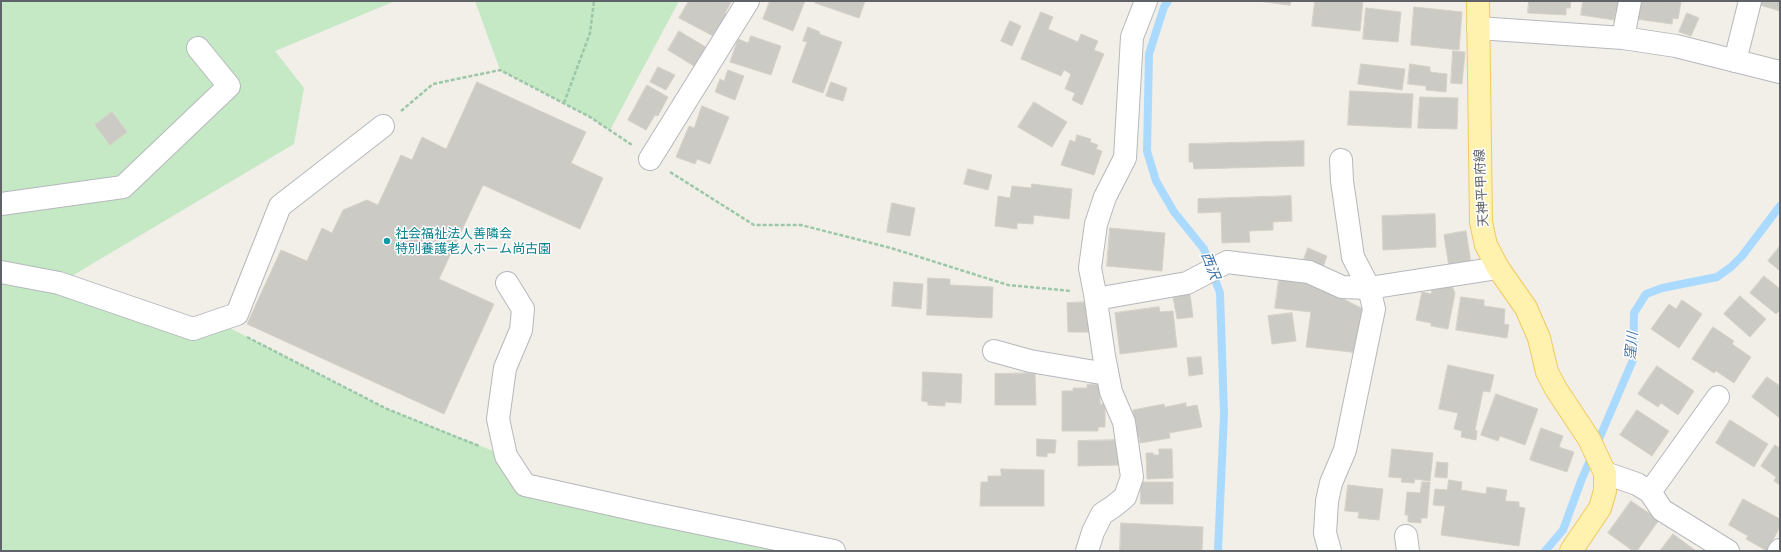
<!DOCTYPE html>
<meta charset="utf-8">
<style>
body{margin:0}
#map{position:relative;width:1781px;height:552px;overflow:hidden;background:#f1efe8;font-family:Manrope,sans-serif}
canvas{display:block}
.frame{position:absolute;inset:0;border:2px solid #5f6368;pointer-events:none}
</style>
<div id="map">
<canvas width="1781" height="552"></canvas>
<div class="frame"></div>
</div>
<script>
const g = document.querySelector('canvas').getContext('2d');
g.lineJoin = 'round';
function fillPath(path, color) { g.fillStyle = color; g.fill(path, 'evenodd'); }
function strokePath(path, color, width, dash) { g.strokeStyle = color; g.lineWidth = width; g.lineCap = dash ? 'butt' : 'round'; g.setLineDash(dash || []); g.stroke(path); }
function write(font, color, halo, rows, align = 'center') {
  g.font = font + ' Manrope,"Noto Sans JP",sans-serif'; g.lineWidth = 3; g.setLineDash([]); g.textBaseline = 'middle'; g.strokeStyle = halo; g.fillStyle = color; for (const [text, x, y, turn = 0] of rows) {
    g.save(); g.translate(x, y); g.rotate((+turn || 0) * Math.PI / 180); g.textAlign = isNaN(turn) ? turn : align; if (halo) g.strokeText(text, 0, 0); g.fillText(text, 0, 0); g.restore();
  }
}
fillPath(new Path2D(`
 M1,1h394l-120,50 29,37 -10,56 -234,139 133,46 23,-8 169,87 121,48 19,29 309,66h-833z
 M475,1h204l-69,129 -20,-13 -90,-47z`), '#c5e8c5');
strokePath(new Path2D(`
 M1168,1l-4,6 -15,47 -2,97 9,30 18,31 30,37 16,44 4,121 -6,137
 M1545,551l18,-21 18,-49 52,-121 1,-47 12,-19 16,-6 55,-11 14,-10 11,-11 38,-50`), '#aadaff', 8);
const building = new Path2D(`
 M689,1l42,1 -6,11 4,3 -12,22 -38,-20z
 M770,1h35l-12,30 -30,-12z
 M816,1h49l-6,17 -44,-15z
 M1259,1h32l-1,4z
 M1315,1h48l-3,30 -48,-5z
 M1529,1h42l-1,7h-4v7l-38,-2z
 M1583,1h37l-2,10 -2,-1 -2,10 -33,-5z
 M1639,1l42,1 -3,17 -5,-1 -1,6 -36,-5z
 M1761,1h19v10l-20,-6z
 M1414,7l48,5 -3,38 -48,-5z
 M1366,8l35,4 -3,30 -35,-3z
 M1041,12l12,5 -5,12 30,13 3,-8 17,7 -4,9 10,4 -22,51 -10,-5 3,-7 -10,-4 6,-15 -7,-4 -3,6 -40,-17z
 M1687,13l12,5 -8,18 -12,-4z
 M1010,21l11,5 -9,20 -11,-5z
 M808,27l12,5 -1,2 23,8 -19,51 -31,-11 15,-40 -4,-1z
 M679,31l30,18 -12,19 -29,-18z
 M751,36l30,10 -10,29 -41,-13 8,-23 10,4z
 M1453,51l12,1 -3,32 -11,-1z
 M1361,64l44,5 -3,21 -44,-6z
 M1410,64l20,3v5l17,2 -1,18 -20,-2v-4l-18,-2z
 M658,67l17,8 -9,15 -16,-8z
 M728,70l16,6 -9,24 -20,-8 5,-13 4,2z
 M477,82l109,50 -15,31 32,15 -23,51 -97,-44 -44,94 55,25 -50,110 -197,-90 34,-74 26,11 15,-33 10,5 11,-23 24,-10 11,5 23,-50 11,5 10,-23 24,12z
 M831,82l16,6 -4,13 -17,-5z
 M647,85l21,12 -10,19 -3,-1 -9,15 -18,-10z
 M1350,91l63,3 -2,34 -63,-3z
 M1420,97l38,1 -1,31 -39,-1z
 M1034,102l33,20 -15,25 -34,-20z
 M702,106l27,11 -19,47 -13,-5 -2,5 -19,-7 13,-31 5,2z
 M112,112l15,20 -17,13 -15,-20z
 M1077,135l14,4 -1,3 8,3 -2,4 6,2 -8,24 -33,-10 9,-25 5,2z
 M1304,141v25l-110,3 -1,-7h-4v-18z
 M968,169l24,6 -4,15 -24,-6z
 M1032,184l40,5 -3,30 -35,-4 -1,9 -16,-1v6l-22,-3 3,-30 12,2 2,-12 19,2z
 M1291,196l1,25 -19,1v8l-24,1 1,11 -28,1 -1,-31 -23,1v-14z
 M892,203l23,5 -5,28 -23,-4z
 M1435,214l1,33 -53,3 -1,-34z
 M1110,228l55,5 -3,38 -55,-5z
 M1466,231l5,32 -22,4 -5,-32z
 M1780,246v25l-12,-10z
 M1308,248l19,8 -4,11 -19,-8z
 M1764,276l16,13v21l-4,4 -26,-21z
 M928,278l22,1v6l43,2 -1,31 -65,-3z
 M1279,279l35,5 51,26 -5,43 -54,-6 5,-35 -36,-4z
 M894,282l29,2 -2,25 -29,-3z
 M1451,284l4,9 -7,36 -17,-3v-3l-15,-3 6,-28 9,2 1,-4z
 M1190,294l3,23 -16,2 -4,-22z
 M1740,296l26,23 -16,18 -26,-23z
 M1461,297l23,3v6l21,3 -1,15 5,1 -2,13 -51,-8z
 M1682,300l20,14 -23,34 -28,-19 18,-25 7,5z
 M1088,302l1,30h-21l-1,-29z
 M1159,307l1,5 13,-1 4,36 -57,7 -5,-41z
 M1292,313l4,28 -24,3 -4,-28z
 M1713,327l21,14 -2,3 19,13 -17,26 -18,-12 -2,2 -22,-14z
 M1201,357l2,17 -14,2 -2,-18z
 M1448,365l46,10 -4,17 -7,-1 -8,39 2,1 -1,9 -15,-3 1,-6 -8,-2 4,-16 -19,-4z
 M1657,366l37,25 -16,24 -17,-12 -3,4 -20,-13z
 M923,372l39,2 -1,29 -16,-1v4l-17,-1v-3l-6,-1z
 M1035,373l1,32h-41v-31z
 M1767,377l13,9v32l-28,-21z
 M1100,384v20h5v23h-7v4h-36v-40h11v-3h14v-3z
 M1496,394l42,15 -13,36 -25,-9 -2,5 -17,-6z
 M1186,403v4l11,-2 5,22 -33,6 1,5 -30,5 -1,-6h-4l-3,-12h4l-3,-15 31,-6 1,3z
 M1637,410l32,21 -17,25 -32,-21z
 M1730,420l38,24 -14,23 -38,-24z
 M1541,428l22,8 -4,11 15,5 -7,20 -37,-12z
 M1037,439l19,1 -1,13h-8v4l-10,-1z
 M1118,440l1,25 -41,1v-25z
 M1775,445l5,3v37l-6,-4 2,-4 -15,-11z
 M1159,449h13l1,29 -26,1 -1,-26h7l1,2h5z
 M1392,449l41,4 -3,28 -15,-2 -1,4 -13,-1 1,-4 -13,-1z
 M1437,462l11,1 -1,15 -12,-1z
 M1001,469l43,1v36h-64l1,-24h7v-6h13z
 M1449,480l13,2 -1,8 25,4 1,-7 20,3 -2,11 14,1v5l6,1 -6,38 -78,-11 4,-29 -12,-1 2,-16 12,1z
 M1141,482h32v22h-32z
 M1422,482h8l-3,36h-6v5l-13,-1v-7h-3l2,-23 13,1z
 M1348,485l35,4 -4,31 -21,-2 1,-6 -14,-1z
 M1743,499l37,20v8l-13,24 -21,-12 2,-3 -19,-11z
 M1631,501l28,19 -22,31h-4l-25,-18z
 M1121,523l82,4 -1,24h-82z
 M1673,534l23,17h-36z`);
fillPath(building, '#cccac5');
strokePath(building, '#d6d1c6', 1);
const minor = new Path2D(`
 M1478,28l145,10 53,8 104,26
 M1623,38l7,-37
 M1735,61l15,-60
 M650,159l98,-158
 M1,204l122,-17 106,-101 -31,-38
 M1,272l58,11 134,46 44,-15 43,-108 103,-80
 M507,283l16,26 -2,21 -16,38 -7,51 8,37 19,29 121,27 188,39
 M1096,299l91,-16 40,-21 82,10 33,15 27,1 129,-20
 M994,351l36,10 77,13
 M1605,473l32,11 13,8 12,18 66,41
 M1650,492l68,-95
 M1406,536l2,15
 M1087,551l6,-19 9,-18 12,-8 11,-9 7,-20 -8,-55 -13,-30 -7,-36 -9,-62 -5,-26 6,-44 9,-27 20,-39 7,-121 14,-36
 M1330,551l-5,-18 2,-32 4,-18 14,-33 29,-141 -5,-21 -16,-31 -11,-76 -1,-21
 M1779,551l1,-1`);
const major = new Path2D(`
 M1478,1l3,221 5,23 12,23 28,40 13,30 8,34 9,17 33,50 16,34v18l-5,17 -29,43`);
strokePath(minor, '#b5b8bc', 24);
strokePath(major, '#f2c960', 24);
strokePath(new Path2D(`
 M564,103l26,-70 4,-32
 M401,111l32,-27 67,-14 90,47 42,28
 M670,172l84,53h47l90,23 117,37 63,6
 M247,337l138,71 94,38`), '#9cc7a9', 2.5, [4, 2]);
strokePath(minor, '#fff', 22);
strokePath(major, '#fff2af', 22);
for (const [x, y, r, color] of [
 [387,241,4,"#0f9aa8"]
]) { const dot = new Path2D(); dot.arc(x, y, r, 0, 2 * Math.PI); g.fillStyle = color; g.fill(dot); strokePath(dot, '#fff', 1.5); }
write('13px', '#5f6368', '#fff', [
 ["天神平甲府線",1482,188,-93]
]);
write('13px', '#0d838f', '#fff', [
 ["社会福祉法人善隣会",395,234],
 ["特別養護老人ホーム尚古園",395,249]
], 'left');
write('italic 14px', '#4174aa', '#fff', [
 ["西沢",1210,266,69],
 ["窪川",1632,346,-85]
]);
</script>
